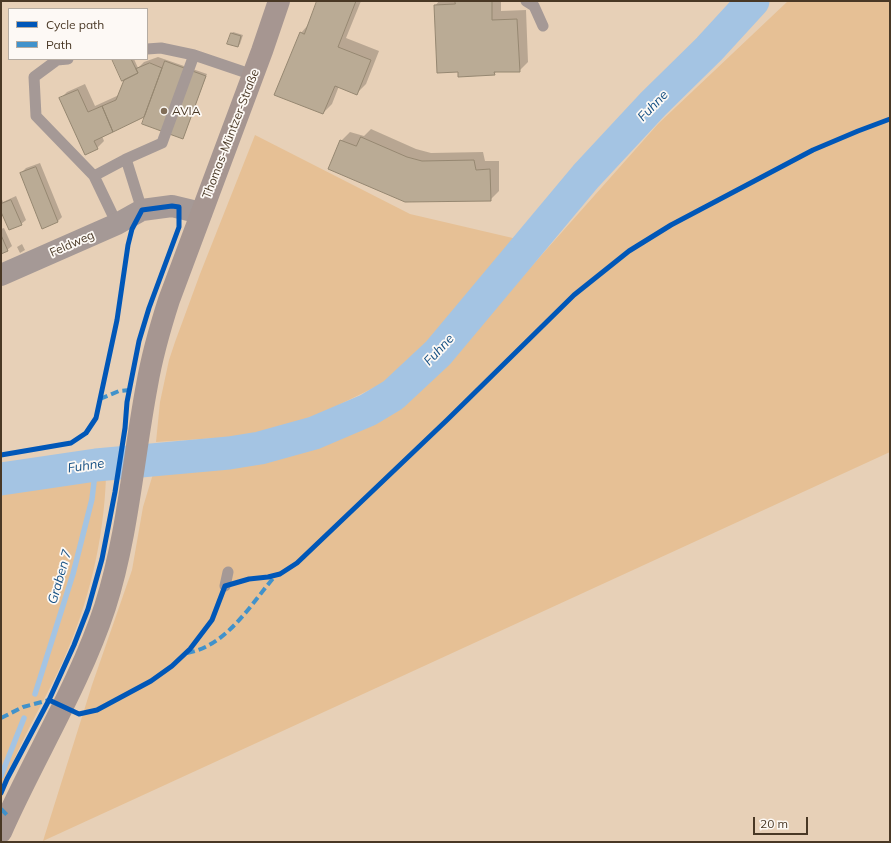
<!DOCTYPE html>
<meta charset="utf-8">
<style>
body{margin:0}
#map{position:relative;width:891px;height:843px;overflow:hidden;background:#e7d0b7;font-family:Mulish,sans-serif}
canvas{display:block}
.frame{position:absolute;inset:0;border:2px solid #493825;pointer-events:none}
.legend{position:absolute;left:8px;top:8px;width:140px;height:52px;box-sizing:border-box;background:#fdf9f5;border:1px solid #b5aca2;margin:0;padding:5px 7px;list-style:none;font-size:12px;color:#493825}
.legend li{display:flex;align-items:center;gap:8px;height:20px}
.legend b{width:20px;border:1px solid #b5aca2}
.scale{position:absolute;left:753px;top:817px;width:55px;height:18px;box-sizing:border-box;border:2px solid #493825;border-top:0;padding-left:5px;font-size:12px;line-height:14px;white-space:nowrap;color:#493825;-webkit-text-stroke:3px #fdf9f5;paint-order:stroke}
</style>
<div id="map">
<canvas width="891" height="843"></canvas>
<div class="frame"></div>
<ul class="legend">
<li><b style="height:5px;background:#0057b8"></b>Cycle path</li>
<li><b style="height:5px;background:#4192cb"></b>Path</li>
</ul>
<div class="scale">20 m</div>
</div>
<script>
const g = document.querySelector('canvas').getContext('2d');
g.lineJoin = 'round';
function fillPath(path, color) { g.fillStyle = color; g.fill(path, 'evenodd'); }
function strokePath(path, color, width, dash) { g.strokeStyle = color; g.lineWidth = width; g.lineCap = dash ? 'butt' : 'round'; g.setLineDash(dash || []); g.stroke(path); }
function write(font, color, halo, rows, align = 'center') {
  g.font = font + ' Mulish,sans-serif'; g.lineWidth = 3.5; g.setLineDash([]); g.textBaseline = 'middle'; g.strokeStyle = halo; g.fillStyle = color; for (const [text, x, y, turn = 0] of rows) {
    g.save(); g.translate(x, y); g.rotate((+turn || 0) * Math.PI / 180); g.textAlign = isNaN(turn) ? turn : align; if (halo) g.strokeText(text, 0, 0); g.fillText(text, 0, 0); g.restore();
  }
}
fillPath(new Path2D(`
 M788,1h102v451l-847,389 49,-156 40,-115 11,-63 13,-43 76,2 28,-5 54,-15 61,-24 25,-15 26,-22 232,-261z
 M255,135l155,79 107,25 -115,135 -123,60 -123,8 4,-40 9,-42 6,-18 25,-68z
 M106,476c-2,63 -17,127 -43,185 -14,31 -32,61 -46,92 -6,14 -11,28 -16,42v-303z`), '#e6c095');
fillPath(new Path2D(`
 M318,1h43l-15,37 33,13 -13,33 -9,9 -18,-7 -7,18 -9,9 -22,-80 7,-8z
 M439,1h62v10l25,-1 2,52 -9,9h-22l-3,3 -59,-68z
 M233,32l10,3 -3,9 -2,2 -7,-12z
 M158,57l49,17 -23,62 -2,2 -36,-23 -44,21 2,5 -7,7 -37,-49 7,-7 18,-8 10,22 24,-11 6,-15 -12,-21h21l4,9 6,-6z
 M371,129l45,20 15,4 52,-1 2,9h14v30l-9,9 -149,-59 9,-9 14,4z
 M40,163l22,54 -5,5 -36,-49 5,-5z
 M16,196l10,24 -5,4 -18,-11 -2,1v-17l2,5z
 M4,228l8,18 -5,4 -6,3v-24z
 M22,244l3,6 -5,3 -3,-6z`), '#0003');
strokePath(new Path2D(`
 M35,694l38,-120 19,-75 4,-34
 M1,776l23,-58`), '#a4c4e3', 5.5);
strokePath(new Path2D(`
 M1,479l95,-14 133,-12 31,-5 54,-15 54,-23 25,-15 45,-42 148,-177 67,-72 56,-55 44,-48`), '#a4c4e3', 33);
const building = new Path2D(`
 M317,1h39l-18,46 33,13 -14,35 -22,-9 -12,28 -49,-19 26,-63 4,2z
 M455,1h37v19l25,-1 3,53h-26l1,3 -37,2v-5l-21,1 -3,-68 21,-1z
 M231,33l10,3 -3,11 -11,-3z
 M112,59h19l7,14 -16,8z
 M165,61l41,15 -23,63 -41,-15z
 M150,63l12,5 -18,49 -31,15 -11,-26 14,-6 8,-20 14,-7 -2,-4z
 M78,90l10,22 14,-6 11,26 -19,9 4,8 -13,6 -26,-57z
 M361,137l46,20 15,4 52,-1 2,10 14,-1 1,32 -86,1 -77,-33 12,-29 16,6z
 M36,167l22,55 -16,7 -22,-56z
 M11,200l11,25 -13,5 -8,-18v-8z
 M1,235l7,16 -7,3z`);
fillPath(building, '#baab95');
strokePath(building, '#958771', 1);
strokePath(new Path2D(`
 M526,1l8,5 9,20
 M147,49l14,-1 33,7 59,20
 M68,59l-11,1 -23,17 2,39 58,60 23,48
 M94,176l32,-17
 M142,210l-16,-51 36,-16 32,-88
 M225,586l3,-14`), '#a59996', 11);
strokePath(new Path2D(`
 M1,275l116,-51 25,-14 30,-4 29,7`), '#a59996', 22);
strokePath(new Path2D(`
 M1,832c33,-75 78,-146 104,-225 23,-72 28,-148 42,-222 5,-29 13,-57 22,-85l93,-249 17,-50`), '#a69691', 22);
strokePath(new Path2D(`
 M100,399l19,-8 11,-1
 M187,653c40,-7 64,-49 88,-77
 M1,718l22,-11 26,-7
 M1,809l7,7`), '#4192cb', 4, [8, 4]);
strokePath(new Path2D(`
 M1,455l70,-12 15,-10 10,-15 21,-98 11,-75 4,-16 10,-19 30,-4 7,1v20l-30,81 -10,33 -12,61 -2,26 -10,64 -13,67 -14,50 -14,36 -25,55 -42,79 -6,14
 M49,700l30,14 18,-4 54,-29 21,-15 18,-17 22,-29 13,-34 24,-7 19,-2 12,-3 17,-11 150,-143 127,-125 55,-44 42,-26 142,-75 45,-19 32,-12`), '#0057b8', 5);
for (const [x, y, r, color] of [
 [164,111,4,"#806d58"]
]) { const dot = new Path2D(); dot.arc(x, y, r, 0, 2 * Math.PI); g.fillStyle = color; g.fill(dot); strokePath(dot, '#fdf9f5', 1.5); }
write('12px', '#493825', '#fdf9f5', [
 ["AVIA",172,111]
], 'left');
write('12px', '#493825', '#fdf9f5', [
 ["Thomas-Müntzer-Straße",231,134,-69],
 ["Feldweg",72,244,-24]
]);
write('italic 13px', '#175184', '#fdf9f5', [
 ["Fuhne",653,106,-46],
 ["Fuhne",439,350,-47],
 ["Fuhne",86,466,-8],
 ["Graben 7",60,577,-74]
]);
</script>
